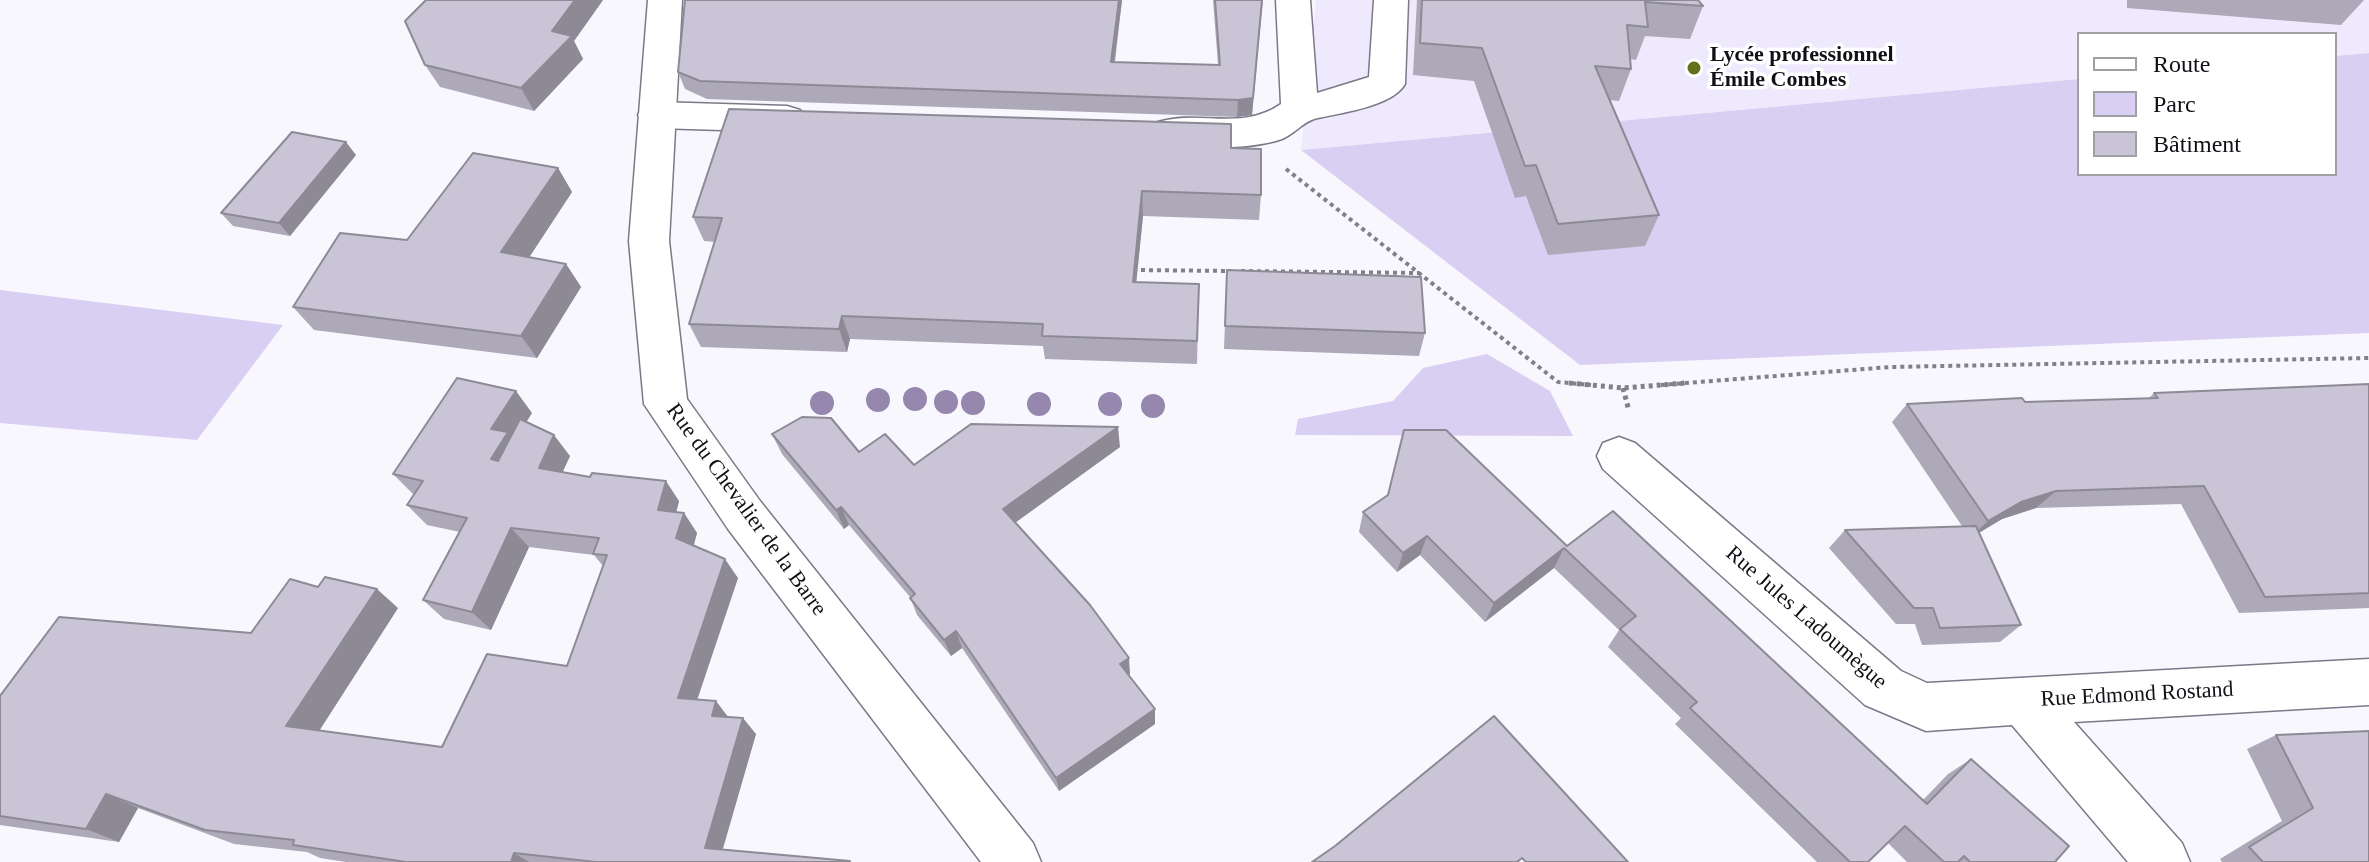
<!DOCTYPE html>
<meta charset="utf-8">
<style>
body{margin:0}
#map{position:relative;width:2369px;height:862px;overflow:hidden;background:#f9f7fe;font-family:Georgia,serif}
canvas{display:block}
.legend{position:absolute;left:2077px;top:32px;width:260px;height:144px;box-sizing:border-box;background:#fff;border:2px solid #a09fa2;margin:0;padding:10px 14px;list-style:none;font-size:24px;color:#121016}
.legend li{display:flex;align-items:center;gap:16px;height:40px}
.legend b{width:40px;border:2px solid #a09fa2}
</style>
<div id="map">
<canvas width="2369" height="862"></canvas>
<ul class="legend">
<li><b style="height:10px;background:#fff"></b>Route</li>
<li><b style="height:22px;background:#d8cff2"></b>Parc</li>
<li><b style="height:22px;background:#c9c5d6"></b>Bâtiment</li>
</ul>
</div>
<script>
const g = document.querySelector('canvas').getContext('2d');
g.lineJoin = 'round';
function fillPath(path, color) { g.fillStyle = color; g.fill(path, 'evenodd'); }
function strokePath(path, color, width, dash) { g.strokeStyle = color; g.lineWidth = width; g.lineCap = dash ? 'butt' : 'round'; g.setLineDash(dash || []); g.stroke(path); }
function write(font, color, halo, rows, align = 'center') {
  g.font = font + ' Georgia,serif'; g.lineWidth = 7; g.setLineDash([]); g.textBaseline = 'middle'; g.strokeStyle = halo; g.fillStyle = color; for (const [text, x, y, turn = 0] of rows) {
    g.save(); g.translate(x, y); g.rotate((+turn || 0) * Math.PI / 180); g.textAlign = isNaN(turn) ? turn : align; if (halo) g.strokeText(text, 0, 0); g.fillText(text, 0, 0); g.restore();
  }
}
fillPath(new Path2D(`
 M1316,0h1053v53l-34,3v-22h-256v45l-778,71z`), '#efe9fd');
fillPath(new Path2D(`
 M2369,53v280l-789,32 -279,-215 778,-71v95h256v-118z
 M0,290l283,35 -86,115 -197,-17z
 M1487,354l63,37 23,45 -278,-1 3,-16 95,-18 30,-33z`), '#d8cff2');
const minor = new Path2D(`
 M1276,0h34l7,93 52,-16 5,-77h34l-3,84c-13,23 -66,29 -91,35 -12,4 -20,15 -32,20 -32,11 -92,11 -124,1l-6,-9 6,-9c43,-13 82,10 123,-18z
 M657,102l130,4 13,4 6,9 -6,9 -13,4 -130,-4 -13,-4 -6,-9 6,-9z
 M1619,437l16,6 266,228 26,12 442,-24v46l-295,17 108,121 8,19h-62l-116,-137 -86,6 -61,-26 -262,-236 -6,-13 6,-13z`);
const tertiary = new Path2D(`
 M648,0h34l-13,241 18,158 73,102 273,342 8,19h-60l-253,-333 -84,-125 -15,-163z`);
strokePath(minor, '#7c7887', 3);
strokePath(tertiary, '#7c7887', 3);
strokePath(new Path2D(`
 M1286,169l272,213 33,3
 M1133,270l98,1
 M1241,271l178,2
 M1661,385l229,-18 479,-9`), '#828087', 4, [4, 4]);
strokePath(new Path2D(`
 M1569,383l54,5 63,-5
 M1623,388l6,23`), '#828087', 5, [4, 4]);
fillPath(minor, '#fff');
fillPath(tertiary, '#fff');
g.fillStyle = '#9587ad';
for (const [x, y] of [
 [915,399],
 [878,400],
 [946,402],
 [822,403],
 [973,403],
 [1039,404],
 [1110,404],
 [1153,406]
]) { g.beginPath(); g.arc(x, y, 12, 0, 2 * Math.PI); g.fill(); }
fillPath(new Path2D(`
 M426,0h177l-29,41 9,18 -49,52 -94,-24 -15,-22z
 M1122,0l-7,62 103,3 -5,-65h50l-11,115 -15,2 -530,-18 -22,-10 -7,-17z
 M1417,0h281l5,6 -13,33 -45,-3 -9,24 -6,-1 1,10 -12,32 -10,-1 50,115 -14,31 -97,9 -22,-59 -11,2 -41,-117 -61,-6z
 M2127,0h237l-23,25 -214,-17z
 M1231,148l30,47 -2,25 -116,-4 -7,66 63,2 -2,80 -152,-5 -2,-13 -193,-7 -3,13 -146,-5 -12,-23 26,-82 -11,-1 -11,-24z
 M356,155l-66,81 -57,-10 -12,-13z
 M558,168l14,24 -43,65 37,7 15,23 -44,71 -223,-28 -21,-23z
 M1227,270l198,63 -6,23 -195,-7z
 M2369,384v224l-130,5 -58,-109 -145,4 -34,11 -23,14 42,92 -21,17 -78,3 -7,-21h-19l-67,-76 16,-18 117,-4 -70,-104 15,-18 118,-2 124,-4 5,-5z
 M532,413l-6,9 44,34 -8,16 117,29 -3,11 8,1 13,20 -3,12 44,33 -41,122 59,34 -33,115 127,13h-504l-26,-4 -13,-6 -73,-8 -96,-36 -19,34 -119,-17v-129l251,-63 147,-25 -79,123 123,16 125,-81 36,-100 -9,-11 -65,-8 -38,83 -47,-11 -21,-19 37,-68 -33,-7 -20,-20 7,-10 -21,-21z
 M772,434l87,18 55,13 206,-18 -105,75 115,152 -1,1 26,49 -96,67 -97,-143 -11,8 -34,-41 -7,-18 -61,-72 -5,4 -62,-75z
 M1363,512l204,34 356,254 25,-26 23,-15 84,103h-148l-19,-19 -20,19h-51l-142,-138 6,-6 -73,-71 11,-17 -65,-62 -69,54 -65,-67 -23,17 -38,-40z
 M2276,735l93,127h-147l-2,-3 62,-38 -35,-72z`), '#ada9b8');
fillPath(new Path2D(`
 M575,0h28l-29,41 9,18 -49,52 -13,-23 31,-57z
 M1119,0h3l-10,79 -1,-17z
 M1262,0l-10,115 -15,2 1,-17z
 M346,142l10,13 -66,81 -11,-13z
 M558,168l14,24 -55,84 -16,-24z
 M1142,191l1,25 -9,89 -1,-23z
 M566,264l15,23 -44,71 -16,-22z
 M842,316l8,23 -3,13 -8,-23z
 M516,391l16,22 -17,27 -7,40 -17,-21v-30z
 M1118,427l2,20 -112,81 -5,-19z
 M554,435l16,21 -15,33 -16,-21z
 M666,481l13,20 -7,29 -14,-20z
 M2056,491l-20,17 -34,11 -32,19 18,-17 33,-19z
 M841,507l8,18 -5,4 -8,-19z
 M684,513l13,20 -7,24 -14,-19z
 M511,528l18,19 -38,83 -19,-18z
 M1427,536l-7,19 -23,17 6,-19z
 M1564,548l-10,20 -69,54 9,-19z
 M725,559l13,19 -46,137 -14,-17z
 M377,589l21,19 -86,134 -26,-16z
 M956,631l6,17 -11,8 -7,-16z
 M1129,658l1,16 -8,6 -2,-16z
 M716,701l13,17 -17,-2z
 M1155,709v15l-96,67 -3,-13z
 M743,718l13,16 -37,127 -14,-13z
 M106,794l32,14 -19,34 -33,-13z
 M514,853l15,9h-18z`), '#8d8a96');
const building = new Path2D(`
 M426,0h149l-23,31 20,5 -51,52 -96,-23 -20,-44z
 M685,0h434l-8,62 109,3 -5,-65h47l-9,98 -15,2 -538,-19 -22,-9z
 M1422,0h276l5,6 -58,-4 3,25 -21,-2 4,44 -36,-3 64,149 -101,9 -22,-59 -11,1 -43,-118 -62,-5z
 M729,109l502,15v24l30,1v46l-119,-4 -9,91 66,2 -2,57 -155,-5 1,-12 -201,-8 -3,13 -150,-5 33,-106 -29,-1z
 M292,132l54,10 -67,81 -58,-10z
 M473,153l85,15 -57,84 65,12 -45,72 -228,-29 47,-74 67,7z
 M1227,270l194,7 4,56 -200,-7z
 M457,378l59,13 -25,38 17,3 -17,27 7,2 22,-42 34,16 -15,33 51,9 2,-4 74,8 -8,29 26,3 -8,25 49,21 -47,139 38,3 -4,15 31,2 -38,130 145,13 -1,1h-253l-82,-9 -3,9h-105l-113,-17 1,-5 -89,-10 -99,-36 -20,35 -86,-13v-120l59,-79 192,16 39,-54 28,8 7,-10 52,12 -91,137 156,21 45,-93 80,12 40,-111 -14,-1 6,-16 -88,-10 -39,84 -49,-12 44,-82 -60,-13 16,-24 -30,-7z
 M2369,384v209l-104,4 -61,-111 -148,5 -35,11 -33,19 -81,-117 115,-6 3,4 133,-4 -4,-5z
 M802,417l29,1 28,34 26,-18 29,31 57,-41 147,3 -115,82 87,96 39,53 -9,6 35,45 -99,69 -100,-147 -12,9 -34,-42 5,-4 -74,-87 -5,3 -64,-76z
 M1404,430h42l121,116 46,-35 314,293 44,-45 98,87 -14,16h-85l-6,-6 -6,6h-14l-39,-36 -37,36h-18l-160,-154 7,-6 -77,-73 16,-13 -72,-68 -70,55 -67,-67 -24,17 -40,-41 25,-17z
 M1976,526l45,99 -81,3 -7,-20h-19l-69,-78z
 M1494,716l134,146h-102l-4,-4 -5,4h-205l23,-16z
 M2369,731v131h-106l-14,-15 64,-39 -37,-73z`);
fillPath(building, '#c9c5d6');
strokePath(building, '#8d8a96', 2);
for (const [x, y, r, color] of [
 [1694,68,8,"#64711b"]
]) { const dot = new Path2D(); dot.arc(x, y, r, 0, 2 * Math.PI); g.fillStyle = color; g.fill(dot); strokePath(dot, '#fff', 3); }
write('bold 22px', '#121016', '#fff', [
 ["Lycée professionnel",1710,55],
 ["Émile Combes",1710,80]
], 'left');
write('22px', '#121016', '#fff', [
 ["Rue du Chevalier de la Barre",746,510,54],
 ["Rue Jules Ladoumègue",1806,618,41],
 ["Rue Edmond Rostand",2137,695,-3]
]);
</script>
